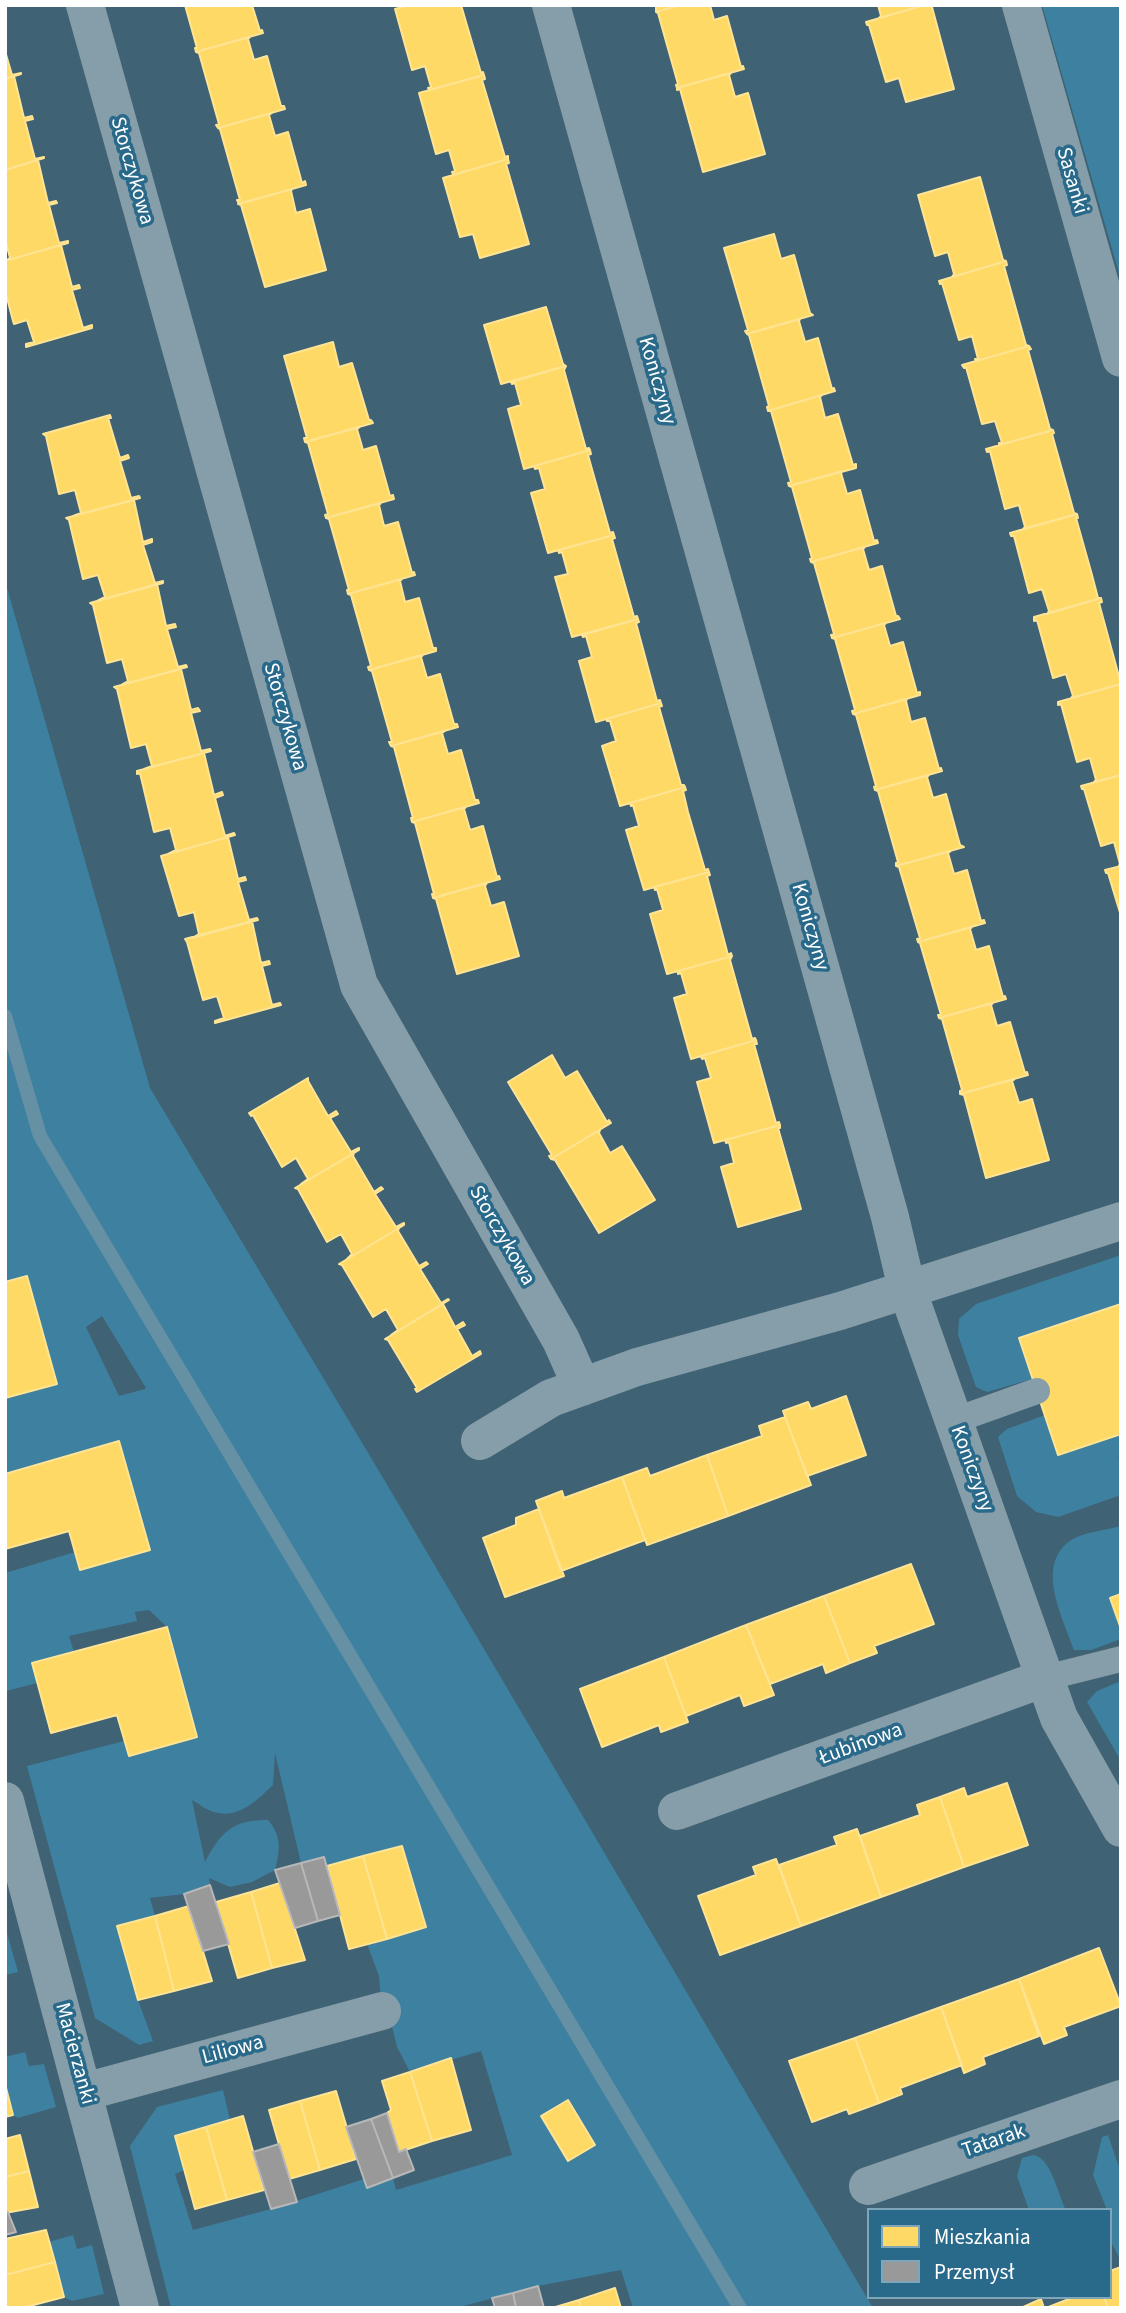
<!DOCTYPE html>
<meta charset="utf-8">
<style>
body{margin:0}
#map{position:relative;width:1126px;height:2313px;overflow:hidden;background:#3f6274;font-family:"Source Sans 3",sans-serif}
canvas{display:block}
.frame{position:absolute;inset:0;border:7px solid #fff;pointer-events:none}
.legend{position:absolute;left:867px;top:2208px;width:245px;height:91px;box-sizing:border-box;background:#29698a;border:2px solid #7fa5b9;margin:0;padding:9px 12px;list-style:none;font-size:21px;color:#fff}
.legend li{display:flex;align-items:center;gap:14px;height:35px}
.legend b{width:35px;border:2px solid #7fa5b9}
</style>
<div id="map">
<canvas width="1126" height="2313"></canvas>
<div class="frame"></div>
<ul class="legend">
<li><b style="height:19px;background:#ffd966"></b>Mieszkania</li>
<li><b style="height:19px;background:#999"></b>Przemysł</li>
</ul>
</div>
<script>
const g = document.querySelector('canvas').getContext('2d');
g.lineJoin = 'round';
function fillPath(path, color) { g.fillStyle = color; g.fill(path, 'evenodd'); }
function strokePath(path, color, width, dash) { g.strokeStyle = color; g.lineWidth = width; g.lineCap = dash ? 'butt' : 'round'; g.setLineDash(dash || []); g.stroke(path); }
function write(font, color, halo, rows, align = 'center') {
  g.font = font + ' "Source Sans 3",sans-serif'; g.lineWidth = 7; g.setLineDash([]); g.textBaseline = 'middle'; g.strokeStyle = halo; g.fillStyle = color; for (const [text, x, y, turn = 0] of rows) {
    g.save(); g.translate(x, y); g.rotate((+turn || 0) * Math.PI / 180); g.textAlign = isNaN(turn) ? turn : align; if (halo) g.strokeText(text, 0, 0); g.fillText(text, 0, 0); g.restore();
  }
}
fillPath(new Path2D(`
 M1042,5h79v275z
 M5,581l145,507 242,405 481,815h-240l-12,-38 -83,16 -82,22h-285l-41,-162 27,-39 66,-17 7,30 -55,16 9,34 -9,4 18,56 78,-21 93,-30 3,8 26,-9 3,12 116,-35 -31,-104 -71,21 -13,-25 -9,-37 -6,1 -3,-35 -12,-32 58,-17 -23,-81 -75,20 -3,-9 -23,6 -26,-110 -2,32c-17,16 -36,36 -62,26 -6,-2 -13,-8 -19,-11l13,62c15,-29 28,-43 63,-42 14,16 12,31 7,50l-23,12 -22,5 -21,-9 1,7 -26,9 -34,4 5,18 -38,10 21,74 15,41 -14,4 -44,-27 -68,-252 97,-25 5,15 67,-19 -29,-110 -18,-17 -14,2 2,9 -68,15 5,16 -42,11 5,20 -31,8 -1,-4v-114l70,-21 5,18 70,-20 -32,-109 -113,33v-76l52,-15 -30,-107 -22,6zM102,1316l44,72 -1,1 -26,7 -33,-69zM568,2101l26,44 -26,16 -27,-45z
 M1121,1255v49l-102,34 13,41 -45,13 -11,-5 -18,-52 1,-16 17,-15z
 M1045,1415l13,40 63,-21v22l-3,1 3,8v30l-63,22 -22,-5 -19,-16 -19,-59 9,-8z
 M1121,1526v68l-11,5 11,30v10l-30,11h-17c-11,-32 -41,-87 -1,-111 13,-7 33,-9 48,-13z
 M1121,1681v80l-34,-59 10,-11z
 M5,1926l13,46 -13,3z
 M25,2052l4,14 15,-2 12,43 -38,11 -5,-3 -8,-31v-27z
 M1108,2135l13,38v88l-11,-21v-18h2l-2,-12h-3l-14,-35 9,-38z
 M1033,2155c18,2 25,40 33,55h-37l-12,-34 5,-18z
 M73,2235l4,14 15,-4 12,49 -32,7 -8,-4 -15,-55z`), '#3e809f');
const homes = new Path2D(`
 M185,5h67l8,26 2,-1 1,3 -67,19 -1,-4h2z
 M409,5h52l20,68 2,-1 1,3 -55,15 -1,-2 3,-1 -6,-21 -13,4 -17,-61z
 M656,5h24l-24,7z
 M680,5h30l4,15 13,-4 14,51 2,-1 1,3 -67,19 -1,-3 2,-1 -20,-71 -2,-1z
 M878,5h47l-46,13 2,-2z
 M925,5h9l-2,2 22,82 -48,13 -7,-24 -13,4 -17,-57h-2l-1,-3z
 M250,37l-2,2 6,21 13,-4 14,50h3l1,3 -67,19 -2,-3 3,-1 -20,-71 -3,-1z
 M5,51l7,24 9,-2v1l-16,5z
 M731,73l-2,2 6,22 13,-4 17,61 -62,18 -23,-83 -3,1v-2z
 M484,75l1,4 -3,1 23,77 3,-1v3l-55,16 -1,-3 3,-1 -6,-21 -13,4 -17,-61z
 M14,76l10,42 8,-2 1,3 -8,2 10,38 9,-2v1l-39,12v-91z
 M272,113l-3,2 6,21 13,-4 14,51 3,-2 1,4 -67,19 -2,-4h3l-20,-71 -2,-1z
 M508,159l1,4 -3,1 23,80 -49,14 -7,-24 -13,3 -17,-59z
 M38,160l10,43 8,-2 1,2 -8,2 10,38 9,-2v2l-63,18 5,-3 -5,-19v-69z
 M980,177l23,83 3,1 -54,16 2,-3 -6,-22 -13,4 -17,-61z
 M292,189l-1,2 5,22 14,-4 16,61 -61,17 -24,-82 -3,-1z
 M774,234l7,25 13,-4 16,58 3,2 -66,19 -2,-3 3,-1 -24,-82z
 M61,245l11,42 7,-2 1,3 -8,2 11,38 9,-3v3l-66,19v-3l8,-2 -7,-22 -13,4 -1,-3 -8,-31v-29z
 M1006,261l1,4 -3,1 22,79 3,1 -53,15 -1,-2h3l-6,-23 -13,4 -17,-57 -2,1 -1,-3z
 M546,307l17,57 3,2 -65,18 -17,-59z
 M800,319l-1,2 6,21 13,-4 14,51 2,-1 1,3 -67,20 -1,-4 2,-1 -20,-71 -2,-1z
 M333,342l6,25 13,-4 17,57h2l2,3 -68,19 -1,-4h3l-23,-82z
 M1029,346l2,3 -3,1 16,57 6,22 3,1 -54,15v-2h3l-7,-22 -13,3 -16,-57 -2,1 -2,-3z
 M566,366l-2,4 22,79 3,-1 1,2 -66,19 -16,-60 13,-4 -6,-22 -3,1 -1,-2z
 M822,395l-2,2 5,21 13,-4 15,51 3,-1v4l-67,18 -1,-3 3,-1 -20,-71h-3z
 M110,415l1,3h-3l12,40 8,-3 1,3 -9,3 11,37 8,-2 1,2 -67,18 8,-3 -6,-23 -16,4 -13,-58 -3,-2z
 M360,427l-3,2 6,21 13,-4 14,50 3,-1 1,4 -68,19 -1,-3 3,-1 -20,-71 -3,-1z
 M1053,430l1,3 -2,1 16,57 6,22 3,1 -54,15 2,-2 -6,-22 -14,4 -15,-58 -3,1 -1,-3z
 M590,450l1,4 -3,1 22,78 3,-1 1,3 -66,18 -17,-60 14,-4 -6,-21 -4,1 -1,-3z
 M843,471l-2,2 6,21 13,-4 14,51 3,-1 1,3 -67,19 -1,-3 2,-1 -20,-71 -3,-1z
 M134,500l9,42 9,-3v3l-9,3 12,38 8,-2v2l-66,18 8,-4 -7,-22 -15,4 -14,-59 -3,-2z
 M381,503l-2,2 5,21 14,-4 14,51 2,-1 1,3 -67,19 -1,-4h2l-20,-71 -3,-1z
 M1077,514l1,4h-2l16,57 6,23h3l-54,16 2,-3 -7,-22 -13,4 -15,-57h-3l-1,-3z
 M614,535l1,3 -3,1 22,78 3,-1 1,3 -66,18 -17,-60 13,-3 -6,-22 -3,1 -1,-3z
 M865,547l-2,2 6,21 13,-4 14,50h2l2,3 -68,19 -1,-3 3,-1 -20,-71 -3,-1z
 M402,579l-2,2 5,21 14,-4 14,50h3v3l-67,19 -1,-3 3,-1 -20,-71 -3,-1z
 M157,584l9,42 9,-2 1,3 -9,2 11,38 8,-2 1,2 -66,18 7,-4 -6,-22 -15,4 -14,-58 -3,-2z
 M1101,598l1,4 -3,1 22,81 -50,14 2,-2 -7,-22 -13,4 -16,-58 -3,1v-4z
 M638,619l1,3 -3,1 21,78 3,-1 1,3 -65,19 -17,-61 13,-4 -6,-21 -3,1 -1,-2z
 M886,623l-2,2 6,21 13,-4 14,51 3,-1v3l-67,19 -1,-3 3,-1 -20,-71 -3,-1z
 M423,655l-2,2 6,21 13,-4 14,50h3l1,3 -67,19 -2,-4h3l-20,-71 -3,-1z
 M181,669l10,41 7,-2 2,3 -9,2 10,38 9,-2 1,2 -67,18 8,-3 -6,-22 -15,4 -14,-59 -3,-2z
 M1121,684v91l-27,7 2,-2 -6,-22 -13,4 -16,-58 -3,1v-3z
 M907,699l-1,2 5,21 14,-4 14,51 2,-1 1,3 -67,19 -1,-3 2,-1 -20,-71 -3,-1z
 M661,703l1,3 -3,1 22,78h3l1,2 -65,19 -18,-60 14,-5 -6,-20h-3l-1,-2z
 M445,731l-3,2 6,21 13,-4 14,50h3l1,3 -67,19 -1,-4h2l-19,-71 -3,-1z
 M204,753l10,42 8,-3 1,3 -8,3 10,38 9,-3 1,2 -67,19 8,-4 -6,-22 -16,4 -14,-59 -3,1v-3z
 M929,775l-2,2 6,21 13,-4 14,51 4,2 -68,19v-3l2,-1 -20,-71 -3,-1z
 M1121,775v91l-3,1 2,-3 -6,-22 -13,4 -17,-57h-2l-1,-3z
 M685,787l1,3 -3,1 5,21 17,58 3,-1 1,3 -65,18 -18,-60 13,-4 -6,-21 -2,1 -1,-3z
 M466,807l-2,2 6,21 13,-4 14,51 2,-1 1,3 -67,19 -1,-4h2l-19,-71 -3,-1z
 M228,837l10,42 7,-2 1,3 -8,2 11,38 8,-2 1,2 -66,18 7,-4 -5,-22 -15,4 -18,-60z
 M951,851l-3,2 6,21 13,-4 14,51 3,-1 1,3 -67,19 -1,-3 3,-1 -21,-71 -3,-1z
 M1121,866v50l-13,-43h-2l-1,-3z
 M709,872l1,3 -3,1 21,79 3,-2 1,3 -65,18 -17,-60 13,-4 -6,-21 -2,1 -1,-3z
 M487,883l-2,3 6,20 13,-4 15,54 -62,18 -21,-75 -3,-1z
 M252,921l9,42 8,-2 1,3 -8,2 10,39 8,-2 1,2 -66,18v-2l9,-3 -7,-22 -14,4 -16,-58 -2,-3z
 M972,927l-2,2 6,21 13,-4 14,51 2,-1 1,3 -67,19 -1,-3h3l-21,-72 -2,-1z
 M732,956l-2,4 22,79 3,-1 1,2 -65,19 -17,-61 13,-4 -6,-21 -3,1v-3z
 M993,1003l-2,2 6,21 13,-4 15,51 2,-1 1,3 -68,19v-3l2,-1 -20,-71 -3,-1z
 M756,1040l1,4h-3l22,79 3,-1 1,3 -66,18 -17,-61 14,-4 -6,-20 -3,1 -1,-3z
 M552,1055l13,23 12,-7 30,51 2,-2 2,3 -60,36 -2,-3 3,-1 -44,-73z
 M308,1078v3l20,35 8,-5 2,3 -8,4 21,34 8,-4v2l-58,34 7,-5 -12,-21 -14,9 -29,-52 -2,1 -2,-3z
 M1015,1079l-3,2 7,22 13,-4 17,61 -63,18 -22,-83 -4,-1z
 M780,1125v3h-2l23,81 -63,18 -17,-60 13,-4 -5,-21 -3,1 -1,-3z
 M600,1130l-1,3 11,20 12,-7 33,54 -56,33 -44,-73 -4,-1z
 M354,1153l-1,3 21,36 7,-5 2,2 -8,5 21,33 8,-4v2l-58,35 6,-6 -11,-20 -14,8 -29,-53 -3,-1z
 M399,1228l-1,3 21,35 7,-4 2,2 -8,5 21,34 7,-4 1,1 -58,35 7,-5 -12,-21 -13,8 -31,-52 -3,-1z
 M27,1276l30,108 -52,14v-116z
 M443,1304l12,23 8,-5 2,3 -8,4 15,27 8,-5 1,3 -64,38 -2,-3 2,-1 -29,-48 -3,-1z
 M1121,1304v130l-63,21 -39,-117z
 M846,1396l20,59 -59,21 -24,-65 25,-9 3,7z
 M785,1417l26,68 -83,31 -21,-61 55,-19 -3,-10z
 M119,1441l31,109 -70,20 -11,-39 -64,18v-75z
 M707,1455l21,61 -81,29 -25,-68 25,-9 3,8z
 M622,1477l23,63 -84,31 -25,-70 26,-10 2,7z
 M539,1509l25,67 -59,21 -22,-59 33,-13v-7z
 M911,1564l23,60 -60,22 3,7 -27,10 -26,-67z
 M1121,1594v35l-11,-31z
 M824,1596l26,67 -24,10 -3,-9 -53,20 -24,-59z
 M746,1625l28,70 -30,11 -4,-11 -54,21 -22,-59z
 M167,1627l30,110 -68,19 -12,-41 -66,18 -19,-70z
 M664,1657l24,65 -27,10 -2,-7 -57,22 -22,-58z
 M1007,1783l21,62 -64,22 -24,-70 24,-9 3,9z
 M940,1797l24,70 -83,30 -21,-61 60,-21 -3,-10z
 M857,1829l24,68 -80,29 -22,-61 58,-20 -3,-8z
 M402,1846l24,81 -39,12 -24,-83z
 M363,1856l24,83 -38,10 -22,-83z
 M776,1859l25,67 -81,29 -22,-59 58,-21 -3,-8z
 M280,1883l25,77 -33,8 -21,-76z
 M251,1892l21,76 -34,10 -22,-76z
 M189,1906l23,75 -38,10 -19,-75z
 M155,1916l19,75 -36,9 -21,-74z
 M1099,1948l22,58 -57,21 3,8 -23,9 -25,-65z
 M1019,1979l20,57 -56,21 2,7 -21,9 -23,-66z
 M941,2007l21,58 -62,23 2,6 -23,9 -24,-65z
 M855,2038l24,65 -30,11 -2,-5 -35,13 -23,-61z
 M451,2058l20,72 -39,11 -22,-69z
 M410,2072l22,69 -33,11 -12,-39 4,-3 -9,-29z
 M5,2084l8,31 -8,2z
 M336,2091l20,68 -36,11 -20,-69z
 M568,2100l27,45 -27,16 -27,-45z
 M300,2101l20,69 -31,9 -20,-69z
 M243,2116l21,74 -37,10 -21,-73z
 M206,2127l21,73 -32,9 -20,-73z
 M20,2135l9,36 -24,6v-38z
 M29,2171l9,36 -33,6v-36z
 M46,2230l9,32 -50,13v-36z
 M55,2262l9,35 -42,11h-17v-33z
 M1121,2267v41h-13l-4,-11h6v-26z
 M615,2288l6,20h-40l-2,-8z
 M1074,2297h30l4,11h-62z
 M1041,2299l3,9h-23z
 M579,2300l2,8h-29z`);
fillPath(homes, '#ffd966');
strokePath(homes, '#ffe494', 2);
const industry = new Path2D(`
 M324,1857l16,58 -22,6 -17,-58z
 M301,1863l17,58 -23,7 -20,-58z
 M210,1885l19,59 -26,7 -19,-57z
 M387,2113l12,39 7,-3 8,21 -21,8 -22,-59z
 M371,2119l22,59 -26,10 -21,-61z
 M279,2144l18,58 -26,7 -18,-57z
 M8,2212l8,20 -11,3v-22z
 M538,2286l6,22h-28l-3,-15z
 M513,2293l3,15h-21l-3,-10z`);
fillPath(industry, '#999');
strokePath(industry, '#b8b8b8', 2);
strokePath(new Path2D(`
 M5,1016l35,120 700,1172`), '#6690a4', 14);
strokePath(new Path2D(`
 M953,1421l84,-30
 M1045,1678l76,-19`), '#869ea9', 26);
strokePath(new Path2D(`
 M85,5l274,980 202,355 21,47
 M551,5l339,1212 17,72 152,429 62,110
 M1021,5l100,353
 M480,1441l71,-43 86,-31 203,-56 281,-90
 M5,1801l135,507
 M677,1811l368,-133
 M84,2092l298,-81
 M868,2186l253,-87`), '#869ea9', 38);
write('21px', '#fff', '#29698a', [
 ["Storczykowa",131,171,74],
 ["Sasanki",1071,181,74],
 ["Koniczyny",656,381,74],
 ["Storczykowa",284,717,74],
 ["Koniczyny",809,927,74],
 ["Storczykowa",501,1236,60],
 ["Koniczyny",971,1469,70],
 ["Łubinowa",861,1745,-20],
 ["Liliowa",233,2051,-15],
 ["Macierzanki",74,2054,75],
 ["Tatarak",994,2142,-19]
]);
</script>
